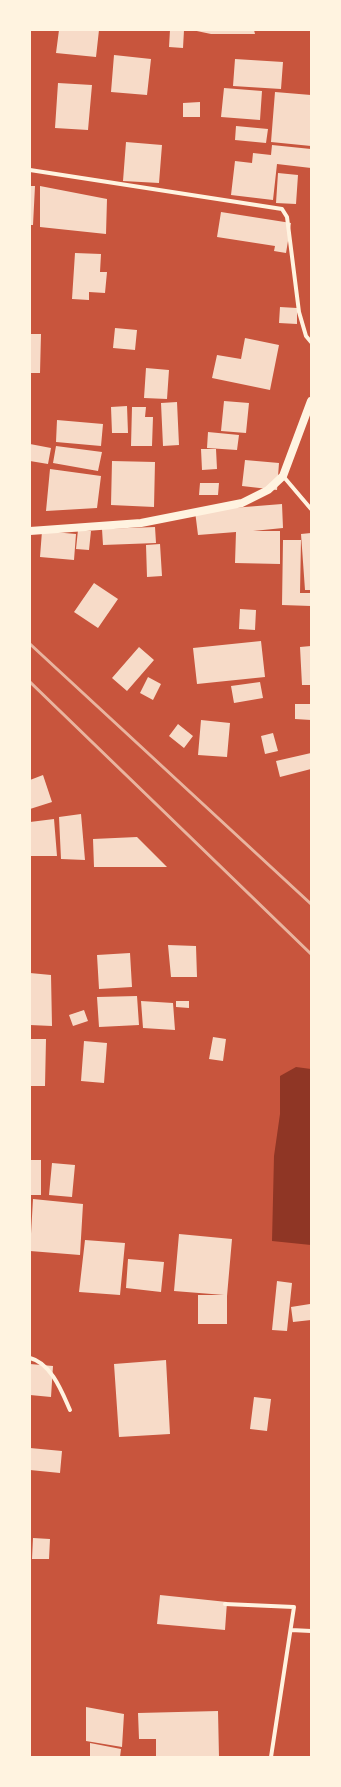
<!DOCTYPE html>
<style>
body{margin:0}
#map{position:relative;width:341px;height:1787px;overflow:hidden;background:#c8553d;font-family:"PT Sans",sans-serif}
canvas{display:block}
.frame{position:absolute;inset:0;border:31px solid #fff3e0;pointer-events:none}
</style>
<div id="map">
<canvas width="341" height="1787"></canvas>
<div class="frame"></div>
</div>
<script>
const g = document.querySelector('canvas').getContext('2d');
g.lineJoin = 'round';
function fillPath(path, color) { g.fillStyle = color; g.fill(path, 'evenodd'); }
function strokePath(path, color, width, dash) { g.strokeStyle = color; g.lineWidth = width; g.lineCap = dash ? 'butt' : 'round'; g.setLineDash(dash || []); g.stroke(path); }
fillPath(new Path2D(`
 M296,1067l15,2v176l-39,-4 2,-85 6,-42v-38z`), '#8f3625');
fillPath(new Path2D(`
 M59,30h40l-3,27 -40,-4z
 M170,30h14l-1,18 -14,-1z
 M192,30h62l1,4h-44z
 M114,55l37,4 -4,36 -36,-3z
 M235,59l48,3 -2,27 -48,-3z
 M58,83l34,2 -4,45 -33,-2z
 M224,88l38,3 -2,29 -39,-3z
 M275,92l36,3v51l-40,-4z
 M200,102v15h-17v-14z
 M236,126l32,3 -2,14 -31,-3z
 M126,142l36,3 -3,38 -36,-2z
 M272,145l39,4v19l-34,-4 -4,36 -42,-5 4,-34 17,2 1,-10 18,2z
 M278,173l20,2 -2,29 -20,-1z
 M30,186h5l-2,39h-3z
 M40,186l67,13 -1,35 -66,-7z
 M221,212l70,11 -5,30 -12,-2 1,-5 -58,-9z
 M75,253l26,1 -1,18h7l-2,21 -16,-1v8l-17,-1z
 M280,307l17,1v16l-18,-1z
 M115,328l22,2 -2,20 -22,-2z
 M30,334h11l-1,39h-10z
 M245,338l34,7 -9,45 -58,-12 5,-23 24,4z
 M146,368l23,2 -2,29 -23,-1z
 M224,401l25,2 -3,30 -25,-2z
 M177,402l2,43 -16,1 -2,-43z
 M127,406l1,27h-16l-1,-26z
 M132,407h14l-1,10h8l-1,29h-21z
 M57,420l46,4 -2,22 -45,-4z
 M208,432l31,3 -2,15 -30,-2z
 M30,444l21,4 -3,16 -18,-3z
 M56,446l46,6 -4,19 -45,-8z
 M201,449h15l1,20 -15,1z
 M245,460l34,3 -2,27 -35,-4z
 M112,461l43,1 -1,45 -43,-2z
 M50,469l51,7 -4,32 -51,3z
 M200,483h19l-1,12h-19z
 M282,504l1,24 -30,3h27v33l-45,-1 1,-31 -38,3 -3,-24z
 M155,527l1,16 -53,2 -1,-16z
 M78,530l13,1 -2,19 -13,-1z
 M42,531l34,3 -2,26 -34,-3z
 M311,533v57h-6l-4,-56z
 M283,540h18l-1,53h11v13l-29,-1z
 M160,544l2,32 -15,1 -1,-32z
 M94,583l24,16 -20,29 -24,-16z
 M240,609l16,1 -1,20 -16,-1z
 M261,641l4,36 -68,7 -4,-36z
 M311,646v39h-9l-2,-38z
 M139,647l15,13 -27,31 -15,-13z
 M148,677l13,7 -8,16 -13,-7z
 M260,682l3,16 -29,5 -3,-17z
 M295,704h16v16l-16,-1z
 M201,720l29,3 -3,34 -29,-2z
 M178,724l15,12 -9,12 -15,-12z
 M273,733l5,18 -13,3 -4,-18z
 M311,753v16l-31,8 -4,-16z
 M43,775l9,27 -22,7v-29z
 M81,814l4,46 -24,-1 -2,-42z
 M54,819l3,37h-27v-34z
 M137,837l30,30h-73l-1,-28z
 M168,945l28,1 1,31h-26z
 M130,953l2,34 -33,2 -2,-34z
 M30,973l21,2 1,51 -22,-1z
 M137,996l2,29 -40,2 -2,-30z
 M141,1001l32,2 2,27 -32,-2z
 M176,1001h13v7l-13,-1z
 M84,1010l4,11 -15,5 -4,-11z
 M213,1037l13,2 -3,22 -14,-2z
 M30,1039h16l-1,47h-15z
 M84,1041l23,2 -3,40 -23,-2z
 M30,1160h11v35h-11z
 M52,1163l23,2 -3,32 -23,-2z
 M33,1199l50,5 -3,51 -50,-4z
 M179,1234l53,5 -5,57v28h-29v-29h26l-50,-4z
 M85,1240l40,3 -5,52 -41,-3z
 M128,1259l36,3 -3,30 -35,-4z
 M277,1281l15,2 -5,48 -15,-1z
 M310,1304l1,16 -18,2 -2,-15z
 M166,1360l4,74 -51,3 -5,-73z
 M30,1364l23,2 -2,31 -21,-2z
 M254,1397l17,2 -4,32 -17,-2z
 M30,1448l32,3 -2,22 -30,-3z
 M33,1538l17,1 -1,20h-17z
 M160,1595l67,7 -2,28 -68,-6z
 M86,1707l38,7 -2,33 -36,-6z
 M218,1711l1,46h-63v-18h-17l-1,-26z
 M90,1743l31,6 -1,8h-30z`), '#f7dbc8');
strokePath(new Path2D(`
 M30,170l252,39 5,8 12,95 7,24 5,6
 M283,476l28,33
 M30,1358c21,5 32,34 40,52
 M225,1604l69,3 -23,150
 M291,1630l20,1`), '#fff3e0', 4);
strokePath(new Path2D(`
 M30,531l111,-8 101,-20 26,-13 15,-14 28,-75`), '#fff3e0', 8);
strokePath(new Path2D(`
 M30,644l281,260
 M30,682l281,272`), '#e9b49f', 3);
</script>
